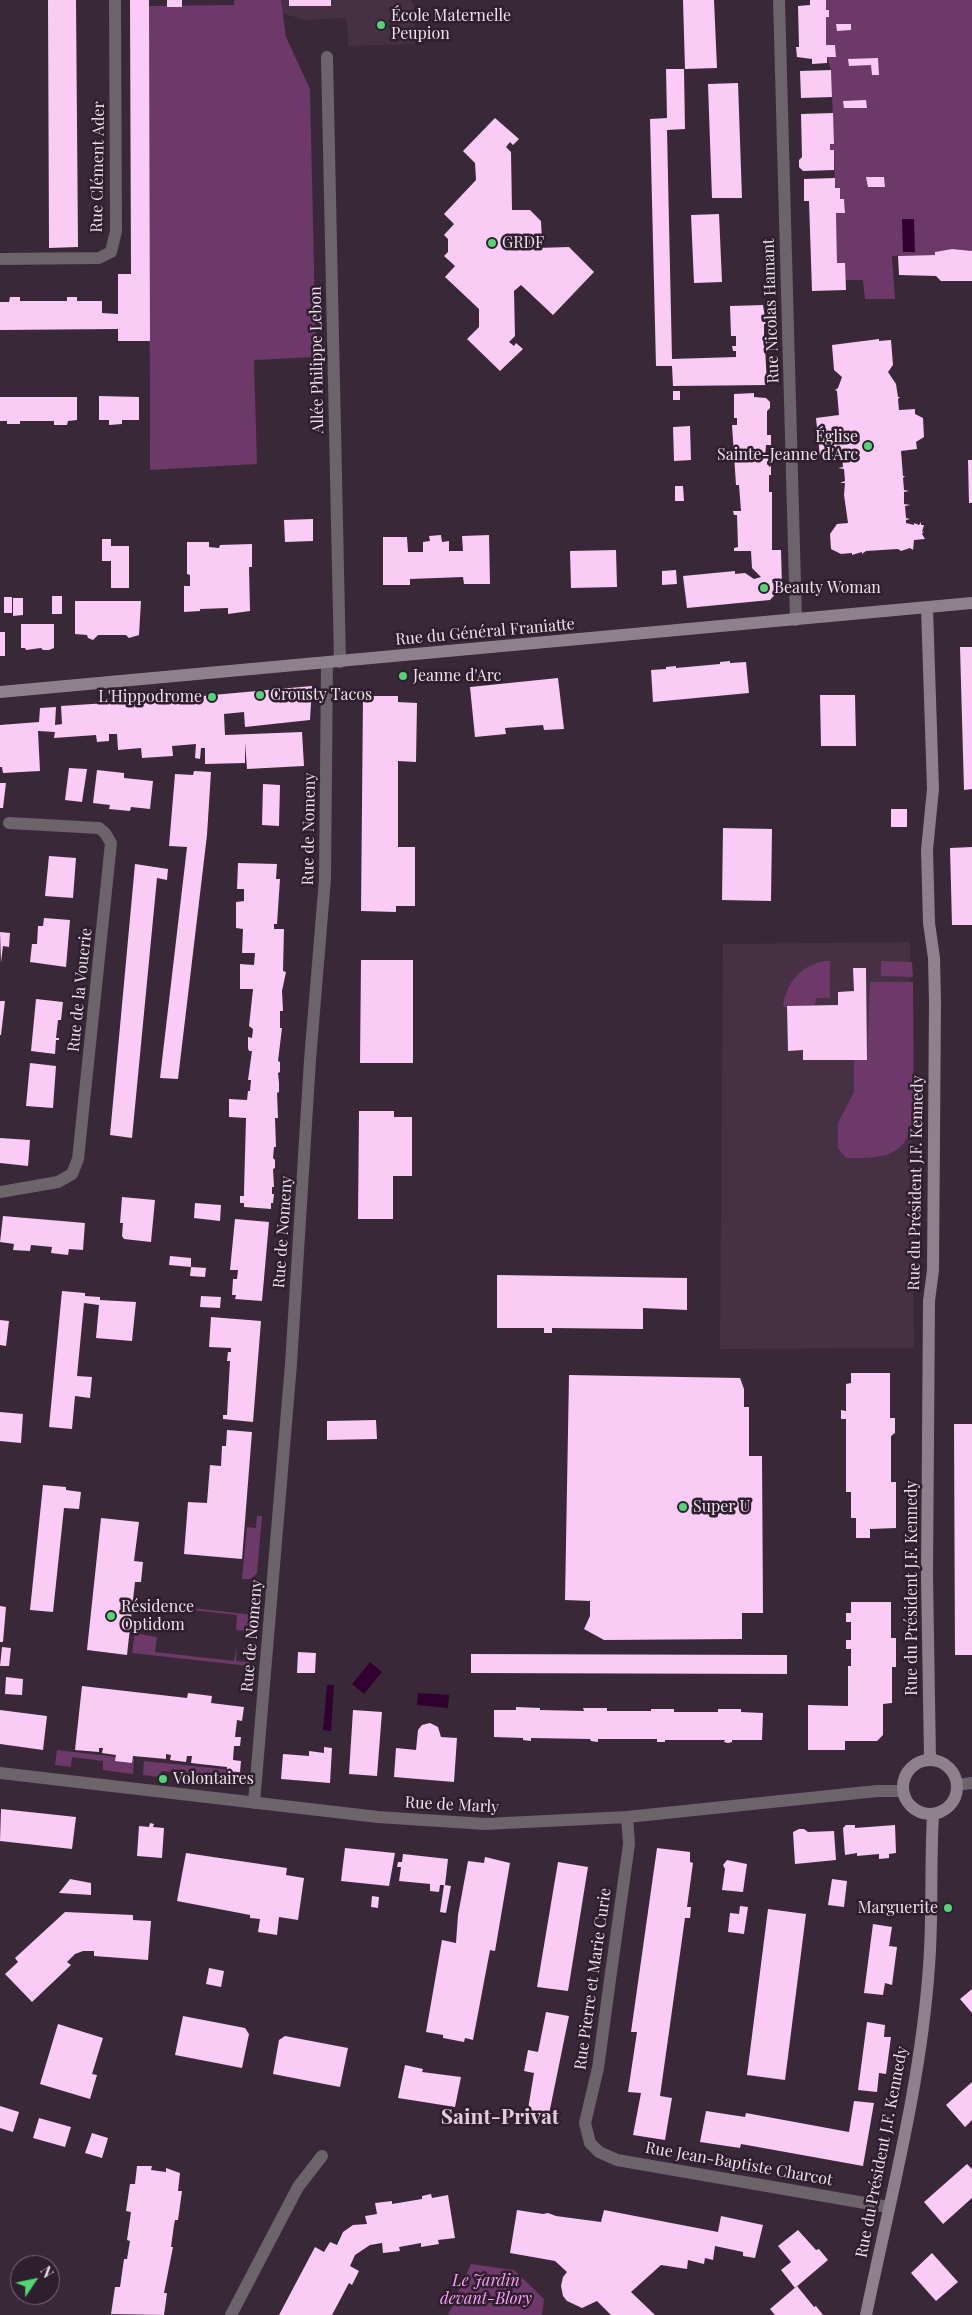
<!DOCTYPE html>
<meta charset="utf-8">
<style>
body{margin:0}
#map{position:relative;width:972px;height:2315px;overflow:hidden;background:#392838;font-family:"Playfair Display",serif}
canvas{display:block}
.north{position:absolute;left:10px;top:2255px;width:50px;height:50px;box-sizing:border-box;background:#2f1e2d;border:1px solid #7b6c79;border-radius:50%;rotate:56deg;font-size:14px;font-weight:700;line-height:20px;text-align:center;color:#ede2ec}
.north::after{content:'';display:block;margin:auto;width:18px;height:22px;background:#50d674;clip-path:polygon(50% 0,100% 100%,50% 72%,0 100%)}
</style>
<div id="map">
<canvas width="972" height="2315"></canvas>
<div class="north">N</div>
</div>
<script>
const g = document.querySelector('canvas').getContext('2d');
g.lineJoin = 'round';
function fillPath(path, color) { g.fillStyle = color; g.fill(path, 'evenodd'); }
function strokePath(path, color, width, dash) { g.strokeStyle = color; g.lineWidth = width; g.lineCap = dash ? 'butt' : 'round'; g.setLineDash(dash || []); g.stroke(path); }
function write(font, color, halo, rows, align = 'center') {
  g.font = font + ' "Playfair Display",serif'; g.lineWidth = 5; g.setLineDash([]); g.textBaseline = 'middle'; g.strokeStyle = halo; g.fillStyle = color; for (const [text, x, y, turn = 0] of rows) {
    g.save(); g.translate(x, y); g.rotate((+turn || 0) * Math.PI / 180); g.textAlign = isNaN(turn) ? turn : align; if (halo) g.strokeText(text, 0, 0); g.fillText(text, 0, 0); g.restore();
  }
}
fillPath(new Path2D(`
 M281,0h129l4,4 1,40 -67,2v-17l-3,-11 -40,2 -24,-7z
 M910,942l4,406 -194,1 3,-405z`), '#463044');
fillPath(new Path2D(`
 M234,0h47l5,37 24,52 6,268 -62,3 3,104 -107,6 -1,-464 85,-1z
 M826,0h146v251l-20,-2 -16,3 -1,3 -43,1 3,43h-30l-2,-19h-18v-17h-8l-1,-50h9l-1,-13 -4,-1 -5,-11 -1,-38h-4v-6h4l-3,-74 -4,-13h9l-1,-12h-9v-28l3,-1v-5l-3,-1z
 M825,961h5v37h-14l-1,7 -32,2c3,-24 18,-42 42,-46z
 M881,961l31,1 1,15 -32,-1z
 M870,982h43l1,132c-5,43 -31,45 -68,44l-8,-10v-25l16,-31v-32h13z
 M257,1516h5l-5,57 -6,6h-9l5,-52 9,1z
 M174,1606l80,9 -1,9 -6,7 -11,-1 1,-15 -63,-7z
 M137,1619h5l-2,15 17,3 -2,15 79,9 3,-15 -1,15 12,1v-9l-6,-6 8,5 -1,14 -117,-13z
 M57,1750l77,9 -1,15 -30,-4v-9l-31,-4 -1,10 -16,-2z
 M144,1761l97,10 -1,3 -12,10 -41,-4 1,-6 -27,-3 -1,6 -17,-2z
 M471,2264l43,6 30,29 -2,16h-94z`), '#6c3969');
fillPath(new Path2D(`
 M902,219h12l1,33h-12z
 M370,1662l12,10 -18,22 -12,-10z
 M327,1685h7l-3,46 -8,-1z
 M418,1693l31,2 -1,13 -31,-3z`), '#30002f');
fillPath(new Path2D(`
 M48,0h28l2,247 -29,1z
 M130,0h19l1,341h-32v-12l-118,1v-28h9l1,-5h10v4h47v-4h10v4h25v12l16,1v-40h13z
 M167,0h15v7h-15z
 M289,0h42v6h-42z
 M683,0h31l3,68 -32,1z
 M810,0h16v10h3v7h-3v28h9l1,12h-9v6l-15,1v-5l-15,-2 -1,-10h3l-1,-41 12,-1z
 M836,24h15v6l-14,1z
 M878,58l1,17h-7l-1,-10 -22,1 -1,-7z
 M666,69h18l1,60 -18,1 5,229 64,-2v-6h-3l-1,-5h4v-10h-5l-1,-30 33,-1 3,19h-2v15h2l1,8h-2l2,38 -94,1 -1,-20h-16l-6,-247 17,-1z
 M831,70l1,27 -31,1 -1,-27z
 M738,83l4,115h-30l-4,-114z
 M866,100l1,8h-23l-1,-7z
 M833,113l1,31h-4v6h4v20l-31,1 -4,-4v-7l3,-3 -1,-43z
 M495,118l24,21 -6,6 -3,-3 -4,5 5,5 1,58h18l11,11 1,19h-7l1,8 33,-1 25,25 -41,43 -32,-30 -7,6 1,45 -6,6 5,4 2,-3 7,6 -23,22 -33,-32 12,-12v-18l-34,-32 10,-11 -11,-10 4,-4v-13l-4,-4 10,-11 -10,-10 32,-34 -1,-17 -12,-12z
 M866,177h18l1,10h-17z
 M835,178v10h5v11h4l1,14h-9l1,50h8l1,27 -34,1 -3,-90h-5v-22z
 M719,214l3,68 -28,1 -3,-68z
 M952,249l20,2v30h-31l-5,-5 -37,-1 -1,-19 37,-1v-3z
 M879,339v2l12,-1 2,25 -5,7 8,12 2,13h2l-2,2 1,11 16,-1v5l8,4 1,19 -8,5 1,7 -16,2 2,25h2l-2,2 1,12 5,1 -5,1v12l6,1 -5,1 1,12 4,1 -4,1v3l8,2v-2l5,2 2,-3v3h3l-2,7 2,-1 -2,3 3,5 -11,1 -1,10 -3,-2 -9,3 -3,-2 -32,2 -4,3v-2l-10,3v-2l-11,1 -10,-5 -1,-15 7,-10 11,-1 -4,-28 1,-12h-5l5,-2 -1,-12 -6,-1 5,-1 -1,-11 -22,1 -4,-39 23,-3 -2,-24 -2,-1 3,-2 4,-11 -8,-7 -2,-25z
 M673,391h7v9h-7z
 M754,393v4l12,1 4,4v6l-3,3v24h4v10h-5l-1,13h3l1,9 2,-1v9h-2v17h3v58h9l1,37 -12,13 -83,8 -4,-32 52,-5v3l10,-1 9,6 7,-2 -9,-9 -1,-17h-17v-3l4,-1 -1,-32h-3l-1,-4h8l-2,-26h-3l-4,-60h5v-7h-3v-24z
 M99,396l40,1v23h-17v4l-13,1v-5h-10z
 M0,397h77v23l-9,1 -1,4h-13v-4h-34v3h-13v-3h-7z
 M690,426l1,34 -17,1 -1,-34z
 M968,460h4v43h-3z
 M675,486h8l1,15h-9z
 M313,519v22l-28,1 -1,-22z
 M441,535l1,7 7,-1v10h14l-1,-15 27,-1 1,49h-26l-1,-7 -53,2v6h-27v-48h24l1,15h15v-10l7,-1 -1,-5z
 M102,539h9v7h18v42h-18v-27h-9z
 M187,542h22v5l10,1 1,-3 32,-1v23h-3l1,44 -22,3v-6l-28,1v2l-16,1v-26h6v-11l-3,-1z
 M616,550l1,37 -46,1 -1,-37z
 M676,570l1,14 -15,1v-14z
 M52,596h10v18h-10z
 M4,597h8v16h-8z
 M13,598h10v17l-10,1z
 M75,601h66l-2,34 -10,3 -3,-3h-28l-5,5 -5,-2 -1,-3 -12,-1z
 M21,624h33v24l-5,2h-6l-2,-2 -15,2 -1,-2h-4z
 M0,632h5v24h-5z
 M960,647h12v142l-8,1z
 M730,661v2l16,-1 3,31 -96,9 -2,-32 15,-1v-2l10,-1v2l44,-4v-2z
 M558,678l6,51 -20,1 -1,-5 -38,3 1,6 -31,3 -5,-50z
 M312,686l-2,34 -65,7 -1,-15 -20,2 1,21 77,-3 2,34 -57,3 -2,-27v21l-40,1v-16h-4l-1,11 -5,-1 1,-14 -24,2 1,10 -31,2 -1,-10 -23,2 -1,-16h-8v7l-12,1 -1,-7 -42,3 1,-6 -17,-1 2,40 -37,2 -1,-6h-2v-42l39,-3 1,-14 16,-1 -1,18 7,-1 -1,-18 108,-7z
 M820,695h35l1,51h-35z
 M363,696h35v6l19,1 -1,59 -18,-1v86h17v59h-19v6l-35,-1z
 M69,768l18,1 -5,33 -17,-2z
 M97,770l27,3v5l29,3 -3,28 -19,-2 -1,4 -21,-2 1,-4 -17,-2z
 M194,771l17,1 -4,63 -29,244 -18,-1 27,-231 -18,-1 6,-72 18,1z
 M0,783h6l-3,25h-3z
 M263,784l17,1 -1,41 -17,-1z
 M891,809h16v18h-16z
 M723,828l49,1 -1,72 -49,-1z
 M972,847v78h-20l-2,-77z
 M49,856l27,2 -3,40 -28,-2z
 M238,863l39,1 -1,15h4l-3,45h-3v5h10l-1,42 3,1 -4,19 1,20h-3v17h2l-4,33 2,1v10l-2,1 1,10v9l-2,1 1,25h-3l1,29h-2l-1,11 2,2v8l-2,1 1,18h-2v7h2l-1,9h-2v6l-27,-2v-4h-4v-7h4v-5l2,-73 -17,-1v-18l18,1 1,-9h2l1,-11h-3l4,-29h-3l-1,-3v-11l4,1 1,-9 -4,-3 4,-37h-13v-25l14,1 1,-12h-13l1,-24 -7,-1v-26l8,-1v-12h-7z
 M135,864l33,5 -1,11 -10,-2 -25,260 -22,-3z
 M44,918l26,2 -4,47 -36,-5 2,-18h5l1,-18h5z
 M0,932l10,1 -1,14 -6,-1 -2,17z
 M361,960h52v103h-53z
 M853,968h13l1,92h-64v-10l-15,1 -1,-45 51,-1v-13l16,-1z
 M36,999l27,3 -2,18h-3l-2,18h3v2h-3l-1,14 -24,-3z
 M0,1001h5l-4,34h-1z
 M30,1063l26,3 -3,42 -27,-2z
 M359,1111h35v6h18v59h-19v43h-35z
 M0,1138l30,2 -2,26 -28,-3z
 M122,1197l33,3 -4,42 -27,-3 -2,-3 1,-13h-3z
 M195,1203l26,2 -1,16 -26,-3z
 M3,1216l82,7 -2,27 -14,-1 -1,6 -17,-2 1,-6 -21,-2 -1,6 -17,-1 1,-6 -14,-2z
 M235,1219l34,3 -7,79 -27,-2 1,-4h-4l1,-16h4l1,-9h-8z
 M170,1256l21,2v9l15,1 -1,9 -15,-1 1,-9 -22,-2z
 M497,1275l190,3v32l-44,-2v21l-91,-1v5h-8v-5h-47z
 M62,1291l23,2v3l15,1v3l36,2 -4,39 -36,-3 3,-33 -15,-2 -7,73 15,1 -2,21 -15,-2 -3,33 -23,-2z
 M201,1296l20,1 -1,11 -20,-1z
 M211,1317l50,4 -8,101 -30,-3v-4h4l3,-54h-3l1,-9h3v-4l-22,-1z
 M0,1320l9,1 -3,25 -6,-1z
 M851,1373h39v45h5v15l-4,3v46h5v46l-26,1v9h-14v-20h-5v-26h-5v-73h-5v-9l5,1v-27l5,-1z
 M569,1375l171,3 4,11v18h5v49h13l1,157h-21v26l-138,1 -20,-11 6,-13v-15l-25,-1z
 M0,1412l23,2 -2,29 -21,-2z
 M376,1420l1,19 -50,1v-19z
 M954,1424h18v231h-17z
 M227,1430l25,2 -10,127 -58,-5 4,-52 19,1 3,-38 11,1 1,-20h4z
 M43,1485l23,2v3l15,2 -2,17 -15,-1 -11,104 -23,-2z
 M101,1518l38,4 -5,39 9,1 -2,20h-6l-8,73 -40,-5z
 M851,1602h40v36h5v29h-4v36l-9,1v31l-6,6h-32v9h-37v-45l40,1v-40h3v-17h-5v-9h5v-18h-5v-9h5z
 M0,1606l6,1 -3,35h-3z
 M2,1647l9,1 -2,18h-9z
 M298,1652l18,1 -1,20h-18z
 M471,1654l316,1v19l-316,-1z
 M6,1677l17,2 -1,16 -17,-1z
 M82,1686l105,12 1,-5 24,3 -1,7 33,4 -2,14 -5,-1 -2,17h6l-1,9h-6l-1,14 8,1 -1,11 -13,-1v-4l-36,-4 1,-7h-5l-1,6 -16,-2 1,-5 -5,-1v5l-33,-3 -1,7 -17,-2 1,-6 -14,-2 1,-5h-4v4l-24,-2z
 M516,1707l24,1v2l44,1 -1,-3h24v3h44v-2h23v3h44v-3h23v3l22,1 -1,27h-30v2l-4,1 -4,-1 1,-2h-60v2h-8v-3h-59v3l-7,-1 -1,-2 -59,-1v3l-8,-1v-2l-29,-1v-27h22z
 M0,1710l47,6 -4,34 -43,-6z
 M353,1710l29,2 -5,64 -28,-2z
 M430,1723l8,4 3,10 16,1 -3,44 -60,-5 2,-29 20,2 2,-20 4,-5z
 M324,1747l8,1 -2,35 -49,-4 2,-25 26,2v-5l15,2z
 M1,1809l75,8 -4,32 -72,-8z
 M150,1823l4,1 -1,3 11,1 -2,30 -25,-2 2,-30 10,1z
 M846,1825h9v3l40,-3 1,28 -7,1v4l-10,1v-5l-22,2v-3l-12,2 -2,-27z
 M799,1829h5l4,3 26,-1 2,29 -41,4 -2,-32z
 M345,1848l50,5 -6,33 -48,-5z
 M657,1848l33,4v10l3,1 -6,44h4l-1,11h-5l-25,178 12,2 -7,42 -32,-5 8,-42 -13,-1 9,-60h-6z
 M186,1853l101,15 -1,7 18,3 -6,42 -19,-3 -2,18 -19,-3 2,-13 -10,-1v-3l-73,-14z
 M403,1854l45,5 -3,26 6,1 -5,27 -6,-1 4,-27h-4l-1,7 -9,-1v-7l-31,-3 2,-14h-4l1,-5h4z
 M485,1857l25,6 -15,88 -5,-1 -17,90 -8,-2 -1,4 -21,-4v-3l-17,-3 16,-92 14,3 2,-28 10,-54 16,2z
 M727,1860l20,4 -4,28 -21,-2 3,-21 -2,-4z
 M558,1862l30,5 -20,124 -31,-4z
 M70,1879l21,4v12l-32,-2z
 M832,1879l15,2 -3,26 -16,-2z
 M372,1896l7,1 -1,11 -7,-1z
 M740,1906l8,1 -4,27 -16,-2 2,-19 9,1z
 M768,1909l38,5 -21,166 -38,-5z
 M65,1912l68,3v5l18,1 -3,39 -54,-4v-5h-11l-8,3 -8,8 4,3 -39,37 -27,-28 13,-12 -3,-4z
 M873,1924l19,3 -3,19 8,1 -5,38 -7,-2 -2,12 -19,-2z
 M209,1968l15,3 -3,16 -15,-3z
 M972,1989v24l-12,-14z
 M546,2012l23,4 -21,103 -21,-4 7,-42 -10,-2 4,-21 10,2z
 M183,2016l62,12 4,6 -7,34 -67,-13z
 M867,2022l18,3 -1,12h7l-5,37 -7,-1 -2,19 -19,-2z
 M58,2024l45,14 -11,36 5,1 -7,24 -50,-15z
 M285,2036l63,12 -8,39 -67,-13 6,-34z
 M405,2065l18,4 -1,3 39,5 -6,30 -57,-9z
 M972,2082v38l-7,7 -19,-22z
 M854,2101l20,2 -11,63 -122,-22 -1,4 -40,-6 6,-31 39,6 1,-4 103,19z
 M0,2106l19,6 -6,20 -13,-4z
 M39,2118l32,9 -6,20 -32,-9z
 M92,2133l16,5 -6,20 -17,-5z
 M967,2164l5,5v29l-29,26 -19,-22z
 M137,2166h15l-1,4 15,2v-4l14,5 -2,18h4l-4,29h-3l-1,5 -3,22h2l-9,46h3l-3,22 -53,-1 4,-27h5l4,-28h3l3,-18 -3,-1 4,-28 -5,-1 4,-27h5z
 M431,2194l1,4 16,-3 7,43 -17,2 1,4 -18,3v-4l-22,4 1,4 -17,2 -1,-10 -12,2 -15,10 -5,11 9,5 -7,14 -3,-2 -17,32h-53l36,-68 9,5 6,-10 7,3 6,-13 10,-7 14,-1 -2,-8 12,-2 -2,-11 17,-2v3l30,-5v-3z
 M517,2210l26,4 5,-1 8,3 45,6 3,-12 114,22 3,-16 42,9 -8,33 -12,-2v-4l-28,-6 -2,14 -8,-2 -1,6 -16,-4 -1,9 -26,-4 -30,27 24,23h-44l-14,-14 -15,7 -15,-7 -4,-5 -2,-10 2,-9 4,-5 -12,-11 -45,-8z
 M798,2230l18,20 3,-1 9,11 -33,28 -14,-18 10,-8 -13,-16z
 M932,2253l26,29 -22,19 -25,-28z
 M797,2286l17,21 2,-1 7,9h-48l-5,-6z`), '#f9cbf5');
strokePath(new Path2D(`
 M779,0l17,620
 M327,57l13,605
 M0,259l99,-1 12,-6 5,-21 -1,-231
 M0,1192l58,-10 14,-8 6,-15 33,-316 -6,-10 -6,-5 -90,-5
 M0,1773l378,44 107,7 142,-7 250,-26h25
 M958,1785l14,-2
 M254,1803l37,-439 19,-304 15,-181 2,-216
 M627,1817l2,27 -19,136 -12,88 -13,55 5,20 9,9 18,8 271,47
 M231,2315l67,-128 24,-31`), '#6c636b', 12);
strokePath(new Path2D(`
 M927,608l6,181 -6,61 2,73 5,35 1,44 -2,268 -4,31 -2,274 3,184
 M0,692l972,-89
 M903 1787a27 27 0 1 1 54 0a27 27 0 1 1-54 0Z
 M866,2315c24,-116 55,-231 63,-349 4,-50 1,-101 4,-151`), '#8e808d', 12);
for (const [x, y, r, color] of [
 [381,25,5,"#50d674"],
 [492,243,5,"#50d674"],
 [868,446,5,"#50d674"],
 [764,588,5,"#50d674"],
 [403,676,5,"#50d674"],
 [260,695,5,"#50d674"],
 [212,697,5,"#50d674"],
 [683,1507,5,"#50d674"],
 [111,1616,5,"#50d674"],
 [163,1779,5,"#50d674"],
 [948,1908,5,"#50d674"]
]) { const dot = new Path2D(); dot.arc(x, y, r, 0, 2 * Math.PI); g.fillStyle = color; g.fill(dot); strokePath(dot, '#2f1e2d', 2); }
write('16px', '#ede2ec', '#2f1e2d', [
 ["École Maternelle",391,16],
 ["Peupion",391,34],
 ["GRDF",502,243],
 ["Église",858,437,"right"],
 ["Sainte-Jeanne d'Arc",858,455,"right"],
 ["Beauty Woman",774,588],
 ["Jeanne d'Arc",413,676],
 ["Crousty Tacos",270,695],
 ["L'Hippodrome",202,697,"right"],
 ["Super U",693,1507],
 ["Résidence",121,1607],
 ["Optidom",121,1625],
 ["Volontaires",173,1779],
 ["Marguerite",938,1908,"right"]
], 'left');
write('16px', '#ede2ec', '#2f1e2d', [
 ["Rue Clément Ader",98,167,-89],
 ["Rue Nicolas Hamant",771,311,-92],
 ["Allée Philippe Lebon",317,360,-91],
 ["Rue du Général Franiatte",485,632,-5],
 ["Rue de Nomeny",309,829,-89],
 ["Rue de la Vouerie",80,990,-84],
 ["Rue du Président J.F. Kennedy",916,1183,-89],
 ["Rue de Nomeny",283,1232,-86],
 ["Rue du Président J.F. Kennedy",912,1588,-90],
 ["Rue de Nomeny",252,1636,-85],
 ["Rue de Marly",452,1805,3],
 ["Rue Pierre et Marie Curie",593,1979,-82],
 ["Rue du Président J.F. Kennedy",882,2152,-79],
 ["Rue Jean-Baptiste Charcot",739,2164,10]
]);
write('italic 16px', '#fda0f7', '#2f1e2d', [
 ["Le Jardin",486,2281],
 ["devant-Blory",486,2299]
]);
write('bold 21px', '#e3cce1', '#2f1e2d', [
 ["Saint-Privat",500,2117]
]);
</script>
